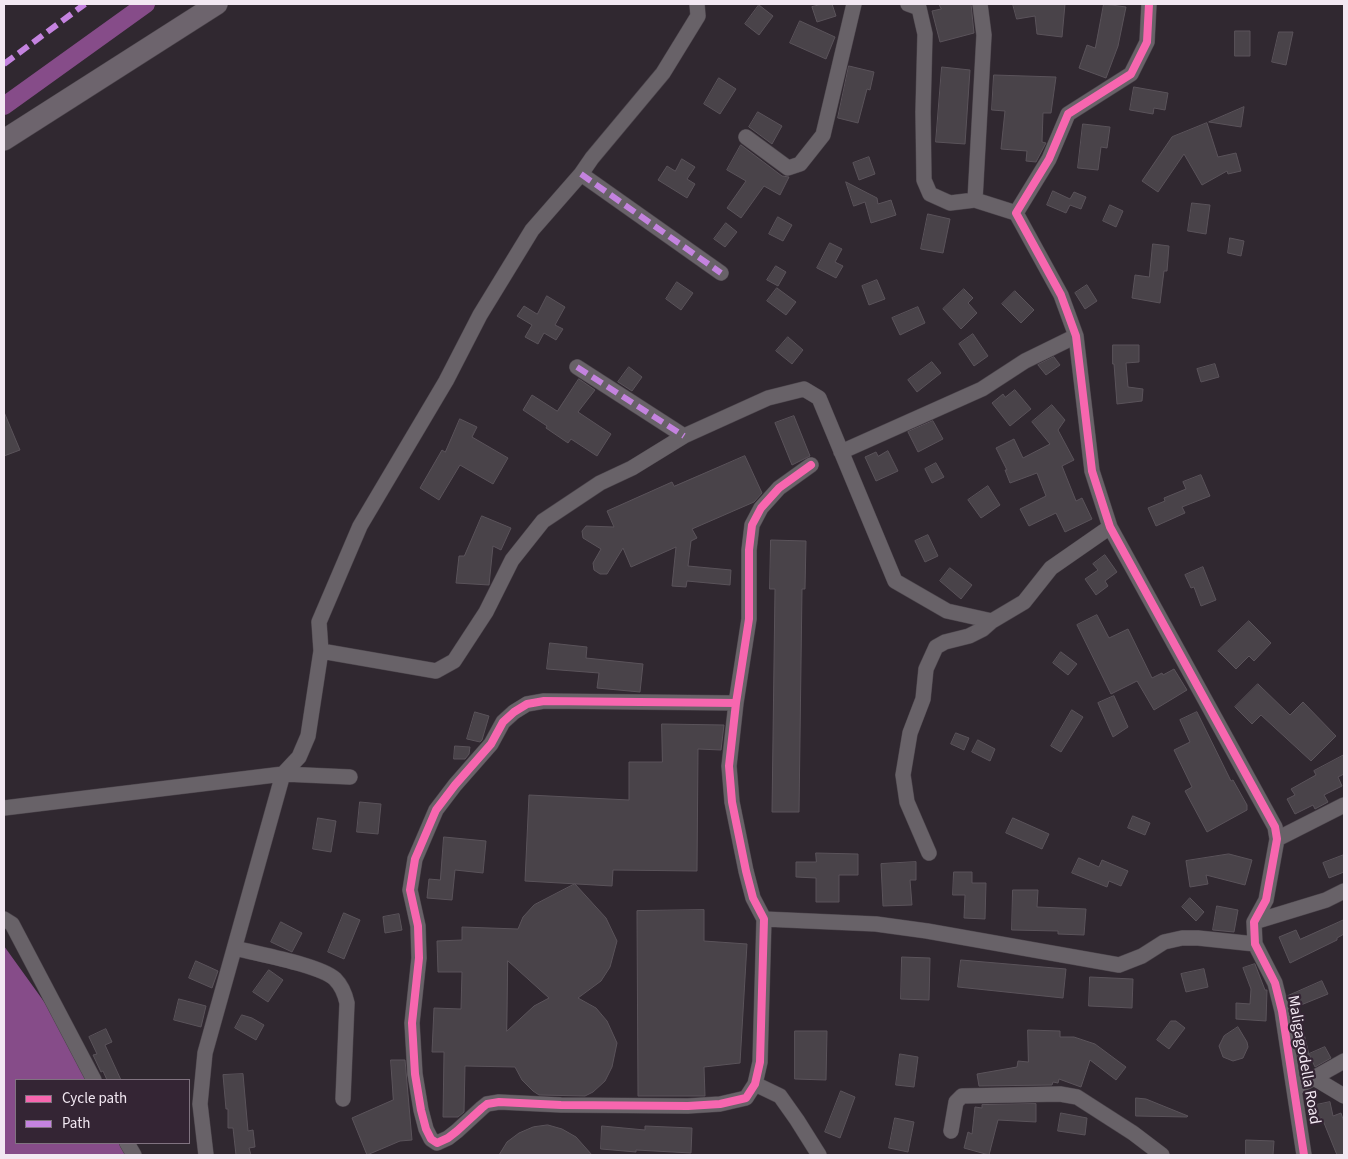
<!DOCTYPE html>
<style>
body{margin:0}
#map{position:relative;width:1348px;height:1159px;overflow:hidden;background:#302830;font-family:"Source Sans 3",sans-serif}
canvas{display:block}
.frame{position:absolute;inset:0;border:5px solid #f2e8f2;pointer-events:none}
.legend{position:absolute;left:15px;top:1079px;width:175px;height:65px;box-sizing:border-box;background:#342534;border:1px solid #807380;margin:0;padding:6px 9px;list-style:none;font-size:15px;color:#f2e8f2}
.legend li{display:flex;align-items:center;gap:10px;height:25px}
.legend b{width:25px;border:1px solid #807380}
</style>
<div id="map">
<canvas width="1348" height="1159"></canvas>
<div class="frame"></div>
<ul class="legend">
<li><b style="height:6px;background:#f766af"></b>Cycle path</li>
<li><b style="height:6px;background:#c483df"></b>Path</li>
</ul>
</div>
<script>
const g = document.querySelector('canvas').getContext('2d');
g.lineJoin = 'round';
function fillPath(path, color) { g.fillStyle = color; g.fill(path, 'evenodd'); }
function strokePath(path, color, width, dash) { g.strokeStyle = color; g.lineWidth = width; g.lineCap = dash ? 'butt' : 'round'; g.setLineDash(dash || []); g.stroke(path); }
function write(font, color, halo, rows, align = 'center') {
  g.font = font + ' "Source Sans 3",sans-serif'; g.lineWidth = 4.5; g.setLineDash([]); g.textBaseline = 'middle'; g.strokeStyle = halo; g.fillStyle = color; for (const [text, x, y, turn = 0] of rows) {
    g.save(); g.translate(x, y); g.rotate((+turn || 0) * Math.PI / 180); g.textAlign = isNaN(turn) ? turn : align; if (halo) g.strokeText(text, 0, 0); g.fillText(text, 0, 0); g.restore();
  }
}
fillPath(new Path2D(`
 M4,946l64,89 22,45h-74v63h105l6,12h-123z`), '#864c89');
strokePath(new Path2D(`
 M4,106l142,-102`), '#864c89', 18);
const building = new Path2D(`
 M823,4h9l4,12 -19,6 -5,-15z
 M939,4h32l3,29 -34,9 -8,-31 9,-2z
 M1013,4h52l-3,33 -25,-3 -2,-18 -18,3z
 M1104,4l22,3 -8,39 -12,32 -27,-10 8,-23 8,3z
 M759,5l14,11 -14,19 -14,-11z
 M800,21l35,16 -9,22 -36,-16z
 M1235,31h15v25h-15z
 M1279,32h14l-7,33 -14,-3z
 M849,66l25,6 -4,18 -3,-1 -9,34 -20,-5z
 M942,67l28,3 -5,74 -29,-2z
 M994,75l62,2 -5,36h-8l-1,29 4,1 -10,19 -10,-1 1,-10 -26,-2 4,-38 -13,-1z
 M719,78l17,11 -16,25 -16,-10z
 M1134,87l34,6 -3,17 -11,-2 -1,6 -23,-4z
 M1244,107l-3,20 -32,-5z
 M758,112l24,14 -10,18 -23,-17z
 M1207,123l11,34 18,-4 5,18 -13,3 -1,-3 -25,14 -18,-31 -26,38 -16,-11 30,-44z
 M1083,124l27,3 -3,21 -6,-1 -3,23 -20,-2z
 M741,145l41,31 7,1 -9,18 -16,-9 -23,32 -14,-10 19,-27 -19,-11z
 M869,157l6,17 -16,6 -6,-17z
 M682,159l13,8 -8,12 8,5 -8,14 -29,-18 9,-14 8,5z
 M846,182l31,16 1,6 13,-4 5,15 -25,8 -6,-21 -11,4z
 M1053,191l17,8 4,-7 12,5 -5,12 -11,-4 -4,8 -19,-8z
 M1192,203l18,2 -4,29 -18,-3z
 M1110,205l13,6 -7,16 -13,-6z
 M928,214l22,5 -7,34 -22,-4z
 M778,217l14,8 -9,16 -14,-7z
 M726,223l11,9 -12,15 -11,-8z
 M1230,238l14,3 -3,15 -13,-3z
 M830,243l12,6 -7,13 8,4 -7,12 -19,-10z
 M1153,244l16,2 -2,25h-3l-4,32 -28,-5 3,-23 14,2z
 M776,266l10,6 -8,14 -11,-6z
 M877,280l8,19 -16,6 -7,-19z
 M677,282l16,11 -12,17 -15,-11z
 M1087,285l10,16 -12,8 -10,-16z
 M777,288l19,14 -10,13 -19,-14z
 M964,289l9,9 -5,5 9,10 -16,16 -18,-20z
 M1015,291l19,19 -13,13 -19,-19z
 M547,296l18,11 -10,18 8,4 -7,11 -12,-7 -6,11 -13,-7 7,-12 -15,-9 7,-10 13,8z
 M918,307l7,16 -25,12 -8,-17z
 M973,334l15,22 -14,10 -15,-22z
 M788,337l15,13 -11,14 -16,-13z
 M1113,345h26v17l-13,1 2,24 15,2 -1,12 -25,3 -3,-40h-1z
 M1054,357l6,8 -14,10 -8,-10z
 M932,362l9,11 -24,19 -9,-12z
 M1215,364l4,13 -18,5 -4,-13z
 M629,367l13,10 -10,14 -14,-9z
 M579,379l16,11 -17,22 33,22 -14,22 -26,-17 -3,4 -22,-15 1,-2 -24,-16 9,-15 25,16z
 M1015,390l16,19 -21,17 -18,-23 11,-9 2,3z
 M1052,405l13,15 -7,10 16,30 -12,6 14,35 6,-3 10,21 -27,13 -9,-19 -27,13 -9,-17 26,-13 -9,-23 -27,10 -5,-13h2l-11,-22 18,-9 9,19 27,-14 -18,-22z
 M4,412l16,38 -16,6z
 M794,416l16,40 -18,9 -17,-42z
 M460,419l17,8 -5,10 36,21 -15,26 -33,-19 -21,35 -19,-12 22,-38 3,2z
 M933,421l10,18 -25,13 -10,-20z
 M888,451l10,20 -22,10 -11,-24 11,-5 2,4z
 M745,456l17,37 -8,9 -62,27 5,9 -6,3 -3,25 43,4 -1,15 -43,-4 -1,6 -14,-1 4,-39 -45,20 -8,-19 -16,26h-7l-6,-4 -1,-7 8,-14 -18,-11 -1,-7 4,-5 28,1 -7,-16 65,-29 2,4z
 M936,463l8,14 -12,6 -7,-14z
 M1201,475l9,21 -28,11 3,6 -29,13 -8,-18 17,-7 -1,-3 22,-9 -3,-7z
 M988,486l12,19 -19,13 -13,-18z
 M482,516l29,12 -10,22 -8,-4 -4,39 -33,-2 3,-27h5z
 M928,535l10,21 -13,6 -10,-21z
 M771,540l35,1 -1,48h-3l-3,223h-27l3,-223h-5z
 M1105,555l12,17 -12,9 3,5 -12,9 -11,-16 13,-9 -5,-6z
 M1203,567l13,33 -15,6 -7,-19 -3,1 -6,-13z
 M950,568l22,17 -11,14 -21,-18z
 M1097,615l12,23 19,-9 24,49 10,-5 1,2 11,-6 13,21 -33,20 -17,-29 -26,13 -34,-69z
 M1249,621l22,22 -17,18 -5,-5 -13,13 -18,-18z
 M550,643l37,4 -1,11 57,6 -3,28 -43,-4 2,-15 -52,-4z
 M1061,652l16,12 -9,11 -15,-12z
 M1258,684l32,31 13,-13 33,34 -25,25 -50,-46 -9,9 -17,-17z
 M1114,696l14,31 -15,10 -15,-34z
 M1072,710l11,7 -22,35 -10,-6z
 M475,712l14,4 -7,24 -2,2 -13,-3z
 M1197,712l34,69 2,-1 14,25v5l-40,22 -22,-41 7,-4 -18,-37 16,-8 -10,-22z
 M662,724l62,1 -3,25 -23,-1 -1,122 -84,-1 -1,16 -87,-5 4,-86 100,5v-38h33z
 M956,733l13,5 -5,12 -13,-6z
 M978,740l17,9 -5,12 -18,-9z
 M455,746l15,1 -1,7 -4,5h-11z
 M1344,755v19l-6,3 4,9 -18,9 4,7 -13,7 -2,-4 -18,9 -8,-15 8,-4 -4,-6 25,-14 -2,-4z
 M360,802l21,2 -3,30 -21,-2z
 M1133,816l17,7 -5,12 -17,-7z
 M318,818l18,3 -5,31 -18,-3z
 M1013,818l36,16 -7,15 -36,-16z
 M444,837l42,4 -3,32 -28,-3 -3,30 -25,-2 2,-19 11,1z
 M816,853l42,1v21h-19v27h-23v-24l-20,-1v-15h20z
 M1229,854l23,6 -7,25 -39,-10 2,9 -18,3 -4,-26z
 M1344,855v17l-15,6 -6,-15z
 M1079,858l20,9 3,-7 26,11 -7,15 -12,-5 -2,6 -35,-14z
 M916,862v18h-6l2,25 -29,1 -2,-42z
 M954,872h18v11h14l-1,36 -21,-1 1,-23h-12z
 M575,884l31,34 11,23 -7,26 -9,14 -23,17 18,10 11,13 10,22 -5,24 -7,14 -12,11 -8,4 -46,-1 -6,-4 -11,-11 -7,-13 -50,-1 -1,46 -6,5h-15l1,-65h-12l2,-44 27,1 1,-37h-24l-1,-31 25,-1v-13l56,2 5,-12 11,-12zM508,961l41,37 -15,8 -27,25z
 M1013,890h25l-1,17 49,2 -2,26 -26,-1v-3l-46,-1z
 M1190,898l14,14 -8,9 -14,-14z
 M1217,906l21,4 -4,22 -21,-2z
 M704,910v31l43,3 -7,119 -36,4 1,29h-67l-1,-185z
 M344,913l16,7 -16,39 -16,-7z
 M399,914l3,16 -17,3 -2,-16z
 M1344,920v14l-7,4v2l-47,23 -11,-26 17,-7 4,9z
 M281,922l21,11 -10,19 -21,-10z
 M902,957l28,1 -1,42 -28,-1z
 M961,960l105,9 -3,29 -105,-11z
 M196,961l22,10 -6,17 -23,-10z
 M1255,964l10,26h2l-1,31 -30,-2v-16l14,1 1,-15 -8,-21z
 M1204,969l4,18 -22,5 -5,-18z
 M269,970l14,10 -15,22 -15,-10z
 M1090,977l43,2 -1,29 -43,-2z
 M1322,981l6,13 -37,15 -3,-13z
 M179,999l27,7 -5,21 -27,-7z
 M242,1015l10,3 12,7 -8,15 -21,-12z
 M1171,1021h5l9,7 -16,21 -12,-9z
 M1301,1021l8,34 -11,2 -5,-34z
 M1238,1027l9,15 1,5 -5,11 -10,3 -10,-4 -4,-11 5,-10z
 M106,1029l6,13 -7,3 16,35h-14l-4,-9 -2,1 -8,-17 4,-1 -8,-17z
 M1028,1030l32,1v6h14l21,7 31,23 -10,13 -26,-20 -9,27 -22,-8 -1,4 -5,-1 -1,3 -73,1 -2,-12 40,-7 1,-6 10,1z
 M795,1031h32l-1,49 -31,-1z
 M1325,1047l6,11 -16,9 -6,-13z
 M900,1054l18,3 -4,30 -18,-2z
 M391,1060h14l7,80 -12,1 -33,14 -15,-37 41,-18z
 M243,1074l5,57 5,-1 2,17 -6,1 2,7h-15l-3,-27h-5v-19h-2l-3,-34z
 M841,1091l14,6 -15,41 -15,-6z
 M1136,1098l10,1 42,17 -1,1 -51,-1z
 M1330,1102l3,14 8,-3 3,9v33h-7l-15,-37 -11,3 -4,-14z
 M1036,1104v18l-38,-2 -9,35 -25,-7 4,-16 4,2 3,-27 7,1v-3z
 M1061,1113l26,5 -2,17 -27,-4z
 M895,1118l19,4 -6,30 -19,-4z
 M548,1125l14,4 14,8 16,18h-93l8,-13 12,-9 14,-6z
 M602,1126l43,4v-4l47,2 -1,25 -55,-3v2l-35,-3z
 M1246,1140l28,1 -1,14h-27z`);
fillPath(building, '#494349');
strokePath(building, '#5a535a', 1);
const street = new Path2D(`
 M908,4l11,4 6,26 -2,78 1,68 6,14 20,9 25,-3 9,-165 -4,-31
 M1149,4l-2,38 -16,32 -63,40 -19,45 -33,54 45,82 15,41 16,135 18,56 165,300 2,12 -11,61 -12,22 1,22 20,39 7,28 22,144
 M746,137l42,31 12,-4 23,-29 31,-131
 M581,174l140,99
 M975,200l41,13
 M577,367l107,69
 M841,452l141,-63 43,-28 51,-25
 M321,651l-2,-29 41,-96 86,-145 34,-66 52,-85 49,-56 11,-16 71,-85 35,-57 -1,-12
 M736,703l-192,-2 -17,3 -13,8 -11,10 -12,22 -36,41 -19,25 -21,49 -5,31 8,36 1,32 -7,65 3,51 6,36 5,19 5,10 6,4 11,-5 9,-7 25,-23 5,-4 12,-2 62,3 127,1 32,-2 26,-6 9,-14 5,-22 4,-143 -11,-21 -7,-27 -14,-69 -3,-36 7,-63 13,-84v-69l3,-25 9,-17 18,-20 32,-23
 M4,808l279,-34 16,-17 9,-21 13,-85 115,20 18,-10 32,-49 26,-52 31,-39 57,-38 32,-15 52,-32 84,-38 36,-9 15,9 76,183 52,30 45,10
 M1277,839l67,-34
 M929,853l-22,-51 -4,-27 7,-42 13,-34 3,-30 10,-22 9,-5 24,-6 14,-7 9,-8 32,-19 27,-34 59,-41
 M4,919l8,5 82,156
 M764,919l112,5 51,7 192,34 23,-9 22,-14 18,-4h16l57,6
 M1254,922l72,-22 18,-9
 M235,948c22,6 85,17 100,31 7,7 10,15 12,24l-4,96
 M1314,1078l30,18
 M755,1084l25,12 17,24 22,35
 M1294,1089l50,-28
 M951,1131l5,-29 6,-6 98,-2 17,3 56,36 29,22
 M127,1143l7,12
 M206,1155l-6,-51 5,-51 78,-279 67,3`);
const secondary = new Path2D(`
 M4,140l213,-136`);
strokePath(street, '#4c454c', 16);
strokePath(secondary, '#4c454c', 22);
strokePath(street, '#686268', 15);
strokePath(secondary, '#6d646d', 21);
strokePath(new Path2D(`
 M4,64l81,-60
 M581,174l140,99
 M577,367l107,69`), '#c483df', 6, [12, 6]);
strokePath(new Path2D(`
 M1149,4l-2,38 -16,32 -63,40 -19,45 -33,54 45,82 15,41 16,135 18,56 165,300 2,12 -11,61 -12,22 1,22 20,39 7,28 22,144
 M736,703l-192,-2 -17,3 -13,8 -11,10 -12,22 -36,41 -19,25 -21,49 -5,31 8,36 1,32 -7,65 3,51 6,36 5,19 5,10 6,4 11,-5 9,-7 25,-23 5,-4 12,-2 62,3 127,1 32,-2 26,-6 9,-14 5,-22 4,-143 -11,-21 -7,-27 -14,-69 -3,-36 7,-63 13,-84v-69l3,-25 9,-17 18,-20 32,-23`), '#f766af', 8);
write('16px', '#f2e8f2', '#342534', [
 ["Maligagodella Road",1303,1060,80]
]);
</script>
